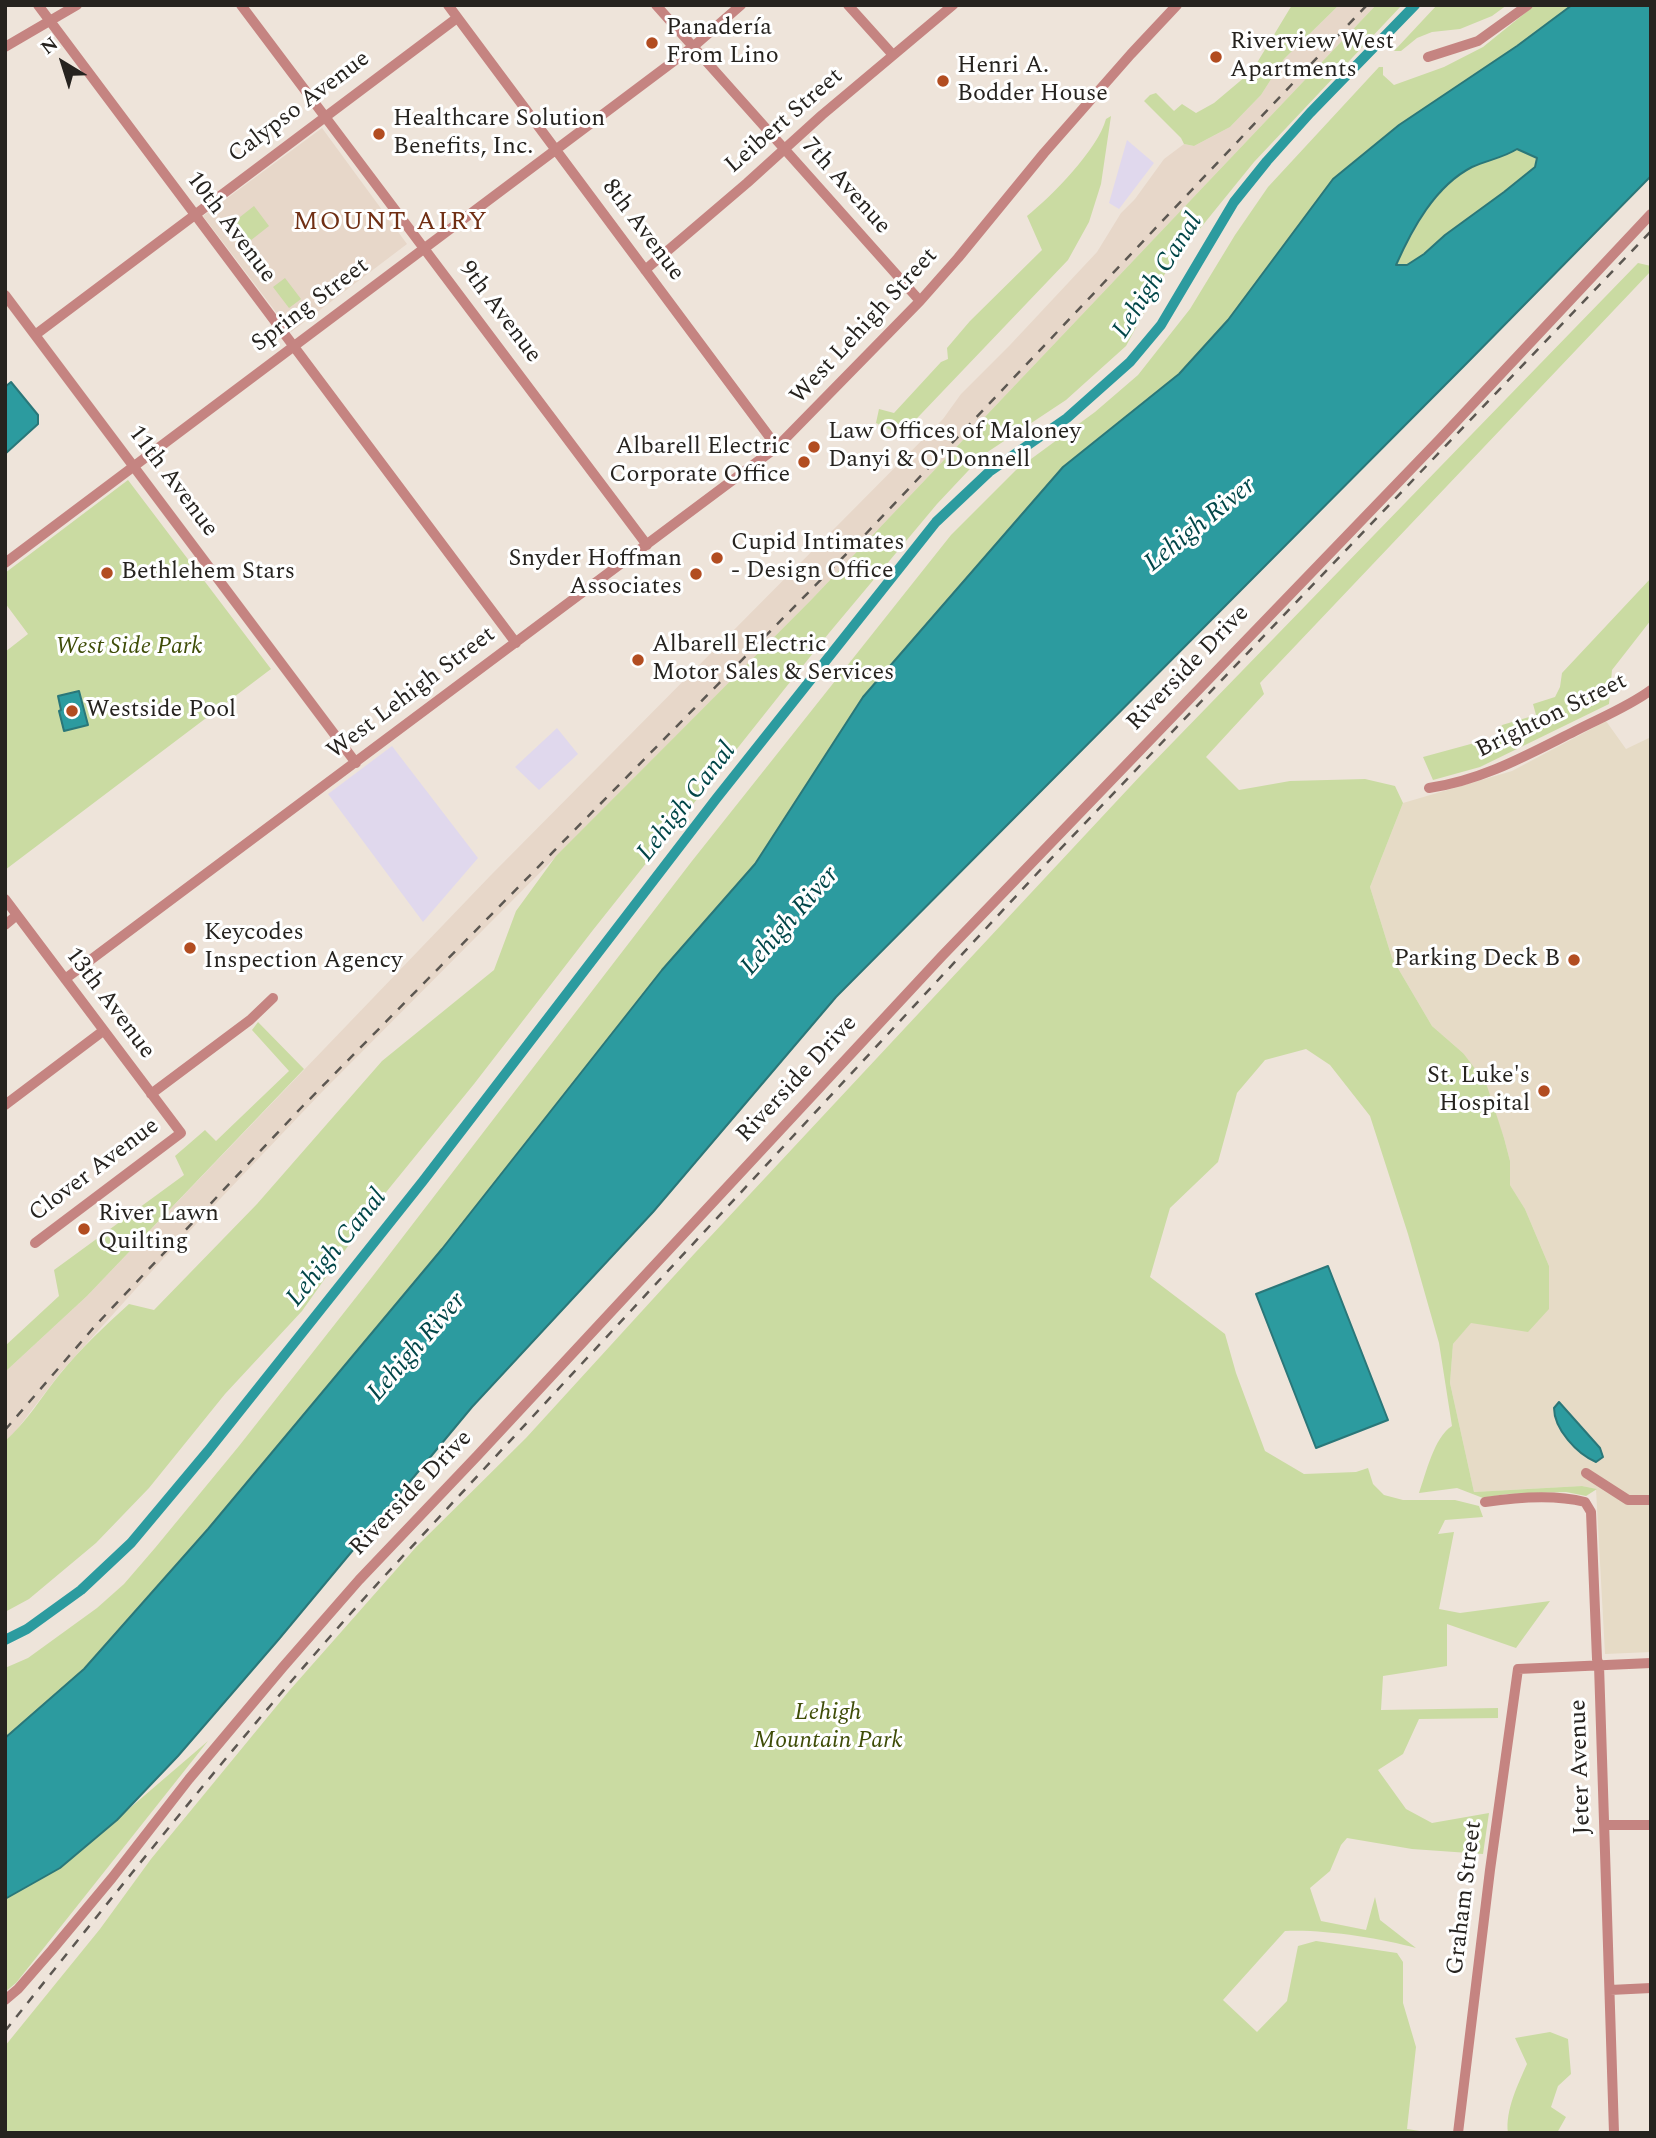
<!DOCTYPE html>
<meta charset="utf-8">
<style>
body{margin:0}
#map{position:relative;width:1656px;height:2138px;overflow:hidden;background:#eee4da;font-family:Spectral,serif}
canvas{display:block}
.frame{position:absolute;inset:0;border:7px solid #26231f;pointer-events:none}
.north{position:absolute;left:28px;top:28px;width:70px;height:70px;-webkit-text-stroke:5px #fff;paint-order:stroke;rotate:322deg;font-size:19px;font-weight:700;line-height:28px;text-align:center;color:#26231f}
.north::after{content:'';display:block;margin:auto;width:24px;height:32px;background:#26231f;clip-path:polygon(50% 0,100% 100%,50% 72%,0 100%)}
</style>
<div id="map">
<canvas width="1656" height="2138"></canvas>
<div class="frame"></div>
<div class="north">N</div>
</div>
<script>
const g = document.querySelector('canvas').getContext('2d');
g.lineJoin = 'round';
function fillPath(path, color) { g.fillStyle = color; g.fill(path, 'evenodd'); }
function strokePath(path, color, width, dash) { g.strokeStyle = color; g.lineWidth = width; g.lineCap = dash ? 'butt' : 'round'; g.setLineDash(dash || []); g.stroke(path); }
function write(font, color, halo, rows, align = 'center') {
  g.font = font + ' Spectral,serif'; g.lineWidth = 6; g.setLineDash([]); g.textBaseline = 'middle'; g.strokeStyle = halo; g.fillStyle = color; for (const [text, x, y, turn = 0] of rows) {
    g.save(); g.translate(x, y); g.rotate((+turn || 0) * Math.PI / 180); g.textAlign = isNaN(turn) ? turn : align; if (halo) g.strokeText(text, 0, 0); g.fillText(text, 0, 0); g.restore();
  }
}
fillPath(new Path2D(`
 M1339,5h37l-565,595 -492,495 -158,166 -100,111 -46,60 -10,9v-69l82,-76 404,-421 452,-456 18,-25 49,-49 87,-93 24,-39 14,-14 29,-40 20,-15 10,2 36,-19 31,-32 23,-36z
 M322,128l85,116 -116,88 -88,-116z`), '#e7d7c9');
fillPath(new Path2D(`
 M1127,140l27,23 -35,46 -10,-6z
 M557,728l21,26 -39,36 -24,-23z
 M392,746l86,112 -55,64 -95,-128z`), '#e0d8ed');
fillPath(new Path2D(`
 M1606,721l20,28 25,-12v915l-46,2 -9,-165 -14,-3 -108,6 -24,-109 3,-39 17,-21 79,-57 -24,-57 -15,-24v-24l-6,-23 -9,-24 -32,-61 -31,-27 -40,-68 -22,-71 33,-84 109,-32z`), '#e6dbc6');
fillPath(new Path2D(`
 M1292,5h47l-55,54 -23,36 -31,32 -36,19 -10,-2 -3,-6 -37,-37 6,-6 6,-2 18,18 8,-7 14,9 18,-10 38,-32z
 M1376,5h26l-148,157 -86,106 -42,78 -60,54 -83,55 -46,49 -108,129 -236,297 -119,154 -87,107 -85,120 -77,83 -76,94 -53,55 -67,56 -24,13v-171c22,-19 37,-45 55,-67 21,-26 45,-48 69,-70l25,6 103,-106 125,-143 112,-91 22,-59 40,-55 255,-256z
 M1437,5h70l-15,11 -32,13 -28,3 -15,6 -16,13h-7z
 M1535,5h37l-55,41 -289,274 -49,54 -116,93 -200,230 -108,167 -93,106 -220,279 -234,280 -124,140 -79,69v-70l23,-10 69,-50 27,-24 31,-36 84,-102 133,-169 320,-416 259,-326 65,-65 79,-58 43,-37 52,-66 45,-74 33,-48 111,-120h4v8l11,10 50,-18 39,-20z
 M1111,116l-10,68 -12,38 -21,38 -167,175 -25,-12 3,-14 15,4 47,-51 7,-3 -1,-11 23,-27 72,-71 -15,-34c25,-20 71,-67 79,-97z
 M1517,149l20,9 -2,9 -31,25 -59,43 -21,19 -17,11h-11c19,-36 38,-79 76,-98 15,-7 31,-9 45,-18z
 M254,206l15,20 -28,22 -15,-20z
 M1638,263l13,3v5l-391,412 4,11 -58,63 33,33 51,-9 75,-2 30,7 8,17 -33,84 22,71 40,68 31,27 23,30 18,55 6,23v24l15,24 24,57v43l-21,23 -57,-9 -18,21 -3,39 24,109 108,-6 15,3 -11,7 -20,-4 -59,2 -24,4 -26,-10 -38,5c7,-19 15,-56 33,-67l-13,-83 -31,-109 -38,-118 -40,-51 -24,-16 -41,11 -28,33 -19,69 -48,46 -20,69 75,57 11,39 29,78 39,23 52,-2 12,-4 5,16 11,11 19,5h52l24,6 4,11 -38,3 -7,14 16,-2 -15,77 21,4 90,-12 -34,47 -69,-24v42l-64,10 -2,34 117,-2v10l-79,1 -16,35 -25,16 28,39 26,14 57,-10 -6,41 -71,-5 -65,-11 -6,7 -11,26 -20,17 11,33 45,9 9,-33 5,23 36,28c-36,-10 -94,-19 -131,-17l-62,69 34,32 30,-31 11,-55 18,-5 81,12 6,9v41l13,44 -9,82 26,4h-1428v-87l95,-117 51,-70 138,-168 128,-145 109,-108 169,-185 447,-479z
 M285,278l16,21 -12,9 -16,-21z
 M128,480l143,189 -266,201v-218l23,-18 -23,-31v-30z
 M1651,578v42l-39,50 -3,34 -129,63 -47,13 -10,-23 66,-18 9,-5 4,-9 34,-10 -3,-11 22,-7 5,-10 2,-14z
 M258,1022l46,47 -217,227 -82,76v-26l54,-50 -5,-26 130,-95 -9,-19 30,-26 11,11 73,-70 -37,-41z
 M208,1741l-192,242 -11,9v-93l55,-31z
 M1550,2032l18,7 3,35 -13,12 -7,21 15,10 -9,16h-49c-3,-22 10,-49 19,-69l-12,-26z`), '#cadba2');
const water = new Path2D(`
 M1572,5h79v171l-185,188 -630,633 -183,215 -181,195 -193,232 -101,117 -61,64 -57,48 -55,31v-161l79,-69 124,-140 234,-280 220,-279 93,-106 108,-167 200,-230 116,-93 49,-54 105,-141 66,-54 118,-79zM1517,149l20,9 -2,9 -31,25 -59,43 -21,19 -17,11h-11c16,-36 39,-79 76,-98 15,-7 31,-9 45,-18z
 M11,382l27,33v9l-33,30v-67z
 M79,691l9,34 -24,6 -5,-20 2,-1 -3,-14z
 M1328,1266l60,154 -72,28 -60,-154z
 M1559,1402l41,46 3,9 -7,5c-19,-8 -42,-33 -42,-54z`);
fillPath(water, '#2c9b9f');
strokePath(water, '#2a7779', 2);
strokePath(new Path2D(`
 M5,1640l22,-11 54,-39 50,-47 77,-92 215,-270 293,-382 220,-277 53,-50 78,-54 63,-56 31,-37 73,-123 33,-41 43,-48 105,-108`), '#2c9b9f', 10);
strokePath(new Path2D(`
 M38,5l478,638
 M241,5l406,540
 M448,5l329,442
 M656,5l264,296
 M848,5l45,50
 M5,47l72,-42
 M1428,57l50,-16 50,-36
 M645,270l102,-87 75,-68 131,-110
 M5,295l351,468
 M35,335l422,-317
 M5,563l689,-517 47,-41
 M1429,788c54,-8 98,-33 146,-57 25,-13 53,-24 76,-41
 M5,899l176,234 -146,110
 M5,925l12,-10
 M65,979l712,-532 143,-146 38,-43 86,-105 87,-99 46,-49
 M151,1094l99,-74 23,-22
 M5,1105l98,-74
 M1586,1473l42,27h23
 M1485,1502c33,-5 69,-8 100,0l6,10 6,147 2,6 15,468
 M1605,1825h46
 M1610,1990l41,-2
 M5,2000l13,-11 34,-39 60,-72 77,-99 94,-112 76,-87 118,-124 465,-500 497,-516 212,-226
 M1458,2133l32,-263 28,-201 133,-6`), '#c58481', 10);
strokePath(new Path2D(`
 M5,1430l90,-104 205,-217 561,-570 506,-534
 M5,2031c122,-152 243,-305 374,-449l665,-716 607,-635`), '#5c5751', 2.5, [9, 9]);
for (const [x, y, r, color] of [
 [652,43,7,"#b24d21"],
 [1216,57,7,"#b24d21"],
 [943,81,7,"#b24d21"],
 [379,134,7,"#b24d21"],
 [814,447,7,"#b24d21"],
 [804,462,7,"#b24d21"],
 [717,558,7,"#b24d21"],
 [107,573,7,"#b24d21"],
 [696,574,7,"#b24d21"],
 [638,660,7,"#b24d21"],
 [72,711,7,"#b24d21"],
 [190,948,7,"#b24d21"],
 [1574,960,7,"#b24d21"],
 [1544,1091,7,"#b24d21"],
 [84,1229,7,"#b24d21"]
]) { const dot = new Path2D(); dot.arc(x, y, r, 0, 2 * Math.PI); g.fillStyle = color; g.fill(dot); strokePath(dot, '#fff', 2.5); }
write('24px', '#26231f', '#fff', [
 ["Panadería",666,29],
 ["From Lino",666,57],
 ["Riverview West",1230,43],
 ["Apartments",1230,71],
 ["Henri A.",957,67],
 ["Bodder House",957,95],
 ["Healthcare Solution",393,120],
 ["Benefits, Inc.",393,148],
 ["Law Offices of Maloney",828,433],
 ["Danyi & O'Donnell",828,461],
 ["Albarell Electric",790,448,"right"],
 ["Corporate Office",790,476,"right"],
 ["Cupid Intimates",731,544],
 ["- Design Office",731,572],
 ["Snyder Hoffman",682,560,"right"],
 ["Associates",682,588,"right"],
 ["Bethlehem Stars",121,573],
 ["Albarell Electric",652,646],
 ["Motor Sales & Services",652,674],
 ["Westside Pool",86,711],
 ["Keycodes",204,934],
 ["Inspection Agency",204,962],
 ["Parking Deck B",1560,960,"right"],
 ["St. Luke's",1530,1077,"right"],
 ["Hospital",1530,1105,"right"],
 ["River Lawn",98,1215],
 ["Quilting",98,1243]
], 'left');
write('24px', '#26231f', '#fff', [
 ["Calypso Avenue",300,108,-37],
 ["Leibert Street",785,122,-41],
 ["7th Avenue",845,187,48],
 ["10th Avenue",230,228,53],
 ["8th Avenue",642,231,53],
 ["Spring Street",311,306,-37],
 ["9th Avenue",499,313,53],
 ["West Lehigh Street",865,327,-47],
 ["11th Avenue",172,482,53],
 ["Riverside Drive",1189,669,-46],
 ["West Lehigh Street",412,694,-37],
 ["Brighton Street",1552,717,-26],
 ["13th Avenue",109,1004,53],
 ["Riverside Drive",798,1080,-47],
 ["Clover Avenue",95,1171,-37],
 ["Riverside Drive",412,1494,-46],
 ["Jeter Avenue",1582,1767,-92],
 ["Graham Street",1466,1898,-83]
]);
write('italic 24px', '#3f4d08', '#fff', [
 ["West Side Park",129,648],
 ["Lehigh",828,1714],
 ["Mountain Park",828,1742]
]);
g.letterSpacing = '2px';
write('26px', '#702f14', '#fff', [
 ["MOUNT AIRY",391,224]
]);
g.letterSpacing = '0px';
write('italic 26px', '#024648', '#fff', [
 ["Lehigh Canal",1159,277,-57],
 ["Lehigh River",1201,526,-39],
 ["Lehigh Canal",688,803,-52],
 ["Lehigh River",791,922,-49],
 ["Lehigh Canal",338,1249,-51],
 ["Lehigh River",418,1348,-49]
]);
</script>
